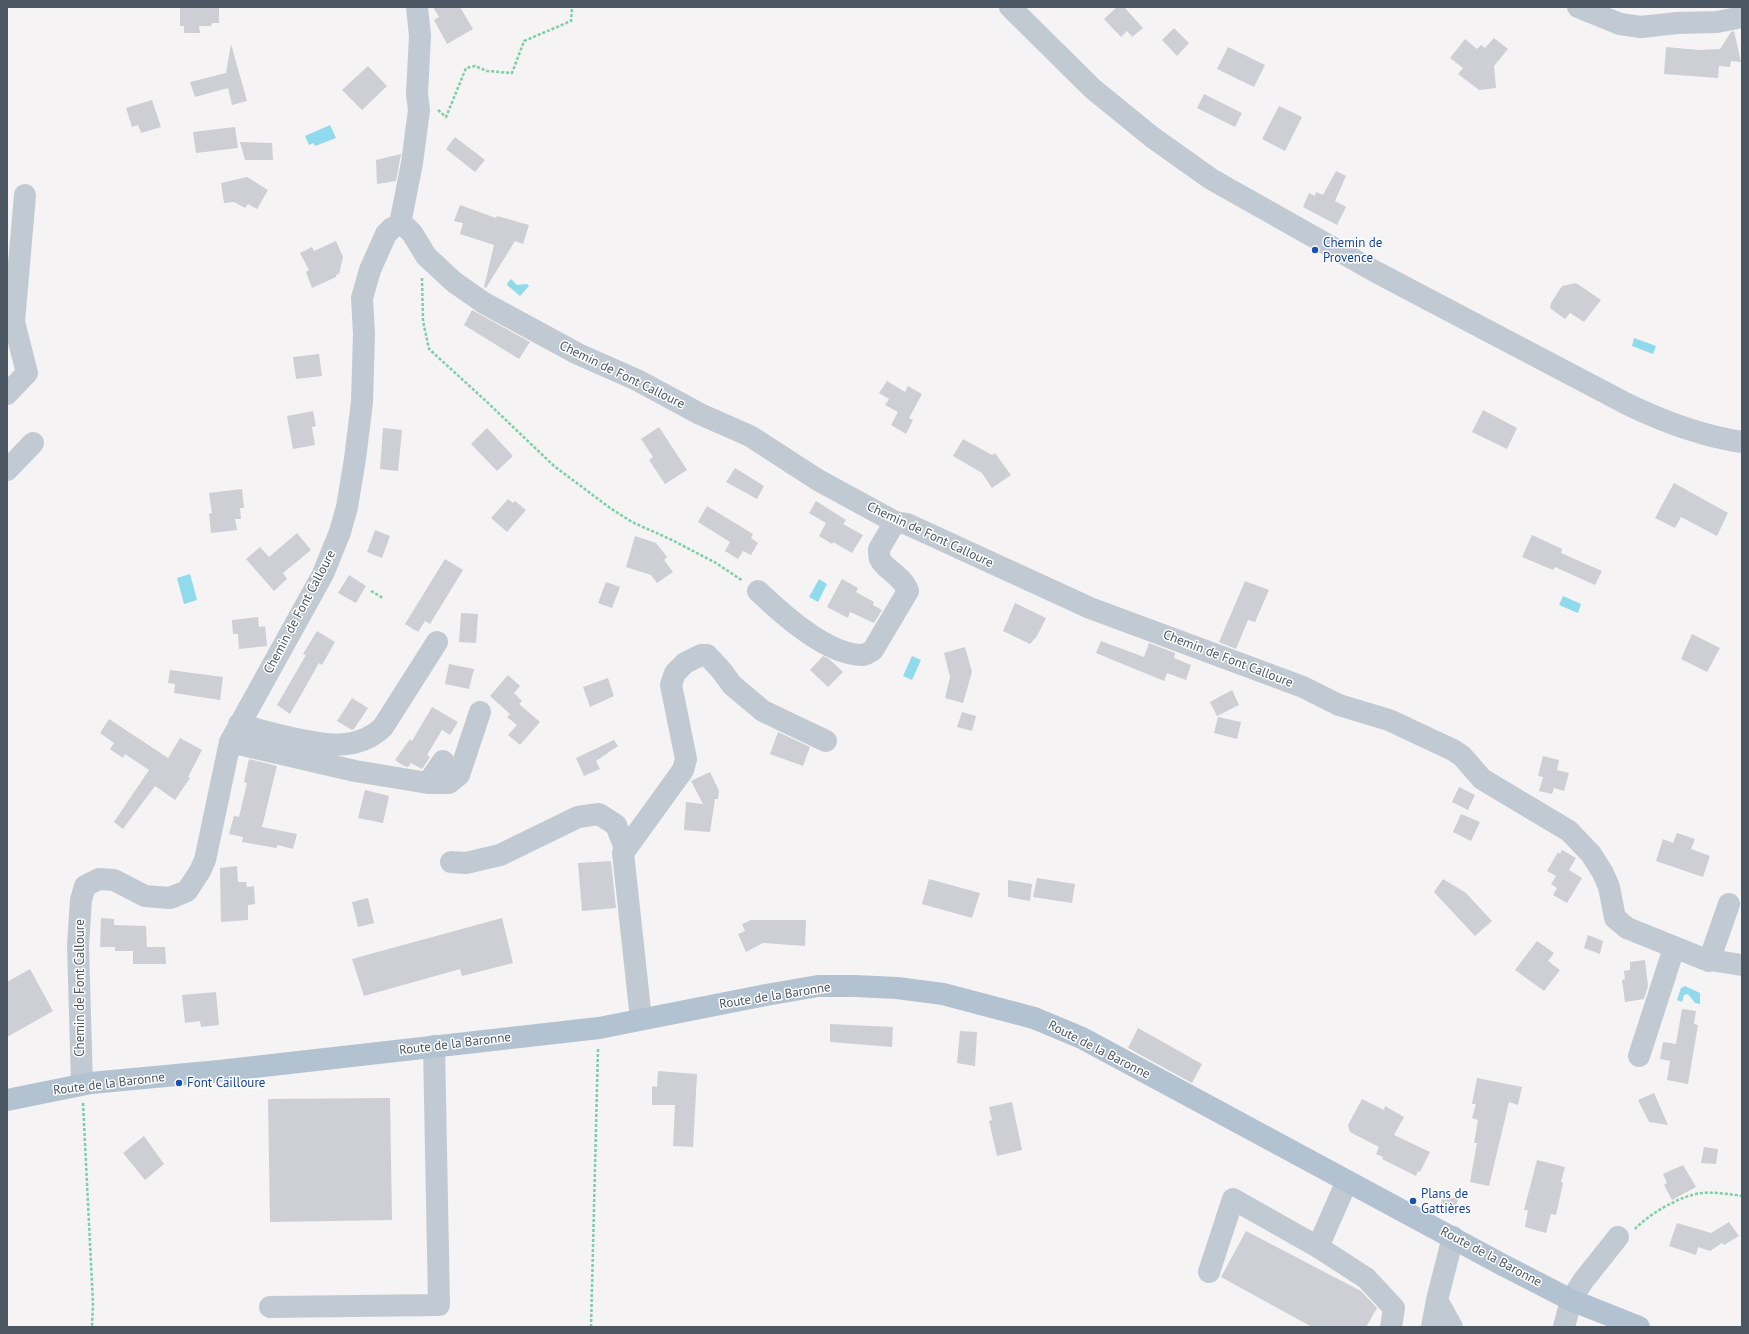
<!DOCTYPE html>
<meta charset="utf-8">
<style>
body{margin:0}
#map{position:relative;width:1749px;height:1334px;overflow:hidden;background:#f5f3f3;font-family:"PT Sans",sans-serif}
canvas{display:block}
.frame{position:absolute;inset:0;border:8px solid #4a5661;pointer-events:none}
</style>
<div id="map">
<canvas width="1749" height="1334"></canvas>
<div class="frame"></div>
</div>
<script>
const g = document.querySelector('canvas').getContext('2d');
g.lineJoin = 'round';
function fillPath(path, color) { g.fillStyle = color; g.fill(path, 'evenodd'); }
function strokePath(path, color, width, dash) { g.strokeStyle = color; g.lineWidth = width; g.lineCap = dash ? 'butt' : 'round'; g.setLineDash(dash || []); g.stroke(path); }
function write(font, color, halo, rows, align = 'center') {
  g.font = font + ' "PT Sans",sans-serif'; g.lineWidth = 3; g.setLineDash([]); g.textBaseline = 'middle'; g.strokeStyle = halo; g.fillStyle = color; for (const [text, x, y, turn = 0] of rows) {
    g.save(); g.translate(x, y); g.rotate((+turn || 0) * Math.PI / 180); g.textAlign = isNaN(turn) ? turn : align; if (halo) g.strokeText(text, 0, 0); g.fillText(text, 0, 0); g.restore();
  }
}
fillPath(new Path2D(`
 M330,125l6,13 -21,8 -2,-3 -4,2 -4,-9z
 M511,279l6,6 10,-1 2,2 -9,10 -13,-11 1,-3z
 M1634,338l22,8 -3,8 -21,-8z
 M190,574l7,26 -13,4 -7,-26z
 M819,579l8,5 -9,18 -9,-5z
 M1563,596l18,8 -3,9 -19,-8z
 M912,656l9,4 -9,20 -9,-4z
 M1685,986l15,7v11l-5,-1 -7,-9 -4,1 -2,7 -5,-2 4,-12z`), '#90daee');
fillPath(new Path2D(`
 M180,7h39v16h-7l-1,3h-12l1,7h-16v-7h-4z
 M433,7h27l13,22 -26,15 -13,-24 5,-3z
 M1117,7h7l19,21 -11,9 -5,-6 -6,6 -17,-18z
 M1174,28l15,15 -12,13 -15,-16z
 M1734,31l7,31 -10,-1 -1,6 -11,-1 -1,12 -54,-4 2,-27 33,3 21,-1 11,-17z
 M1494,38l14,11 -14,17 2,22 -17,2 -21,-16 5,-6 -13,-10 15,-19 12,10 4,-4 4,3z
 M231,44l16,57 -15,4 -4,-17 -33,9 -5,-15 36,-9z
 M1228,47l37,18 -11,22 -37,-18z
 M368,66l19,20 -25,24 -20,-20z
 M1204,94l38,19 -7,14 -38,-19z
 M152,100l9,27 -20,6 -3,-8 -6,2 -6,-19z
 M1279,106l23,11 -17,34 -23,-12z
 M235,127l3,21 -42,5 -3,-21z
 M455,137l30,23 -10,12 -29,-23z
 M240,142l32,1 1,17h-28z
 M401,154l-5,27 -19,3 -1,-24z
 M1336,171l10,5 -11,25 11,6 -9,18 -34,-18 6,-14 6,3 1,-4 7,3z
 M247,177l21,13 -11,19 -9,-5 -3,4 -11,-6 -10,1 -3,-20z
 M460,205l36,13 1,-2 32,9 -6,19 -8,-3 -29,47 -2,-1 10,-42 -34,-11 3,-11 -9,-2z
 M336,241l7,16 -4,17 -3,1v2l-24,11 -6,-16 3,-2 -9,-17 12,-6 2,4z
 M1576,283l25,17 -17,22 -14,-9 -5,6 -15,-11 1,-5 11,-17z
 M472,310l58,32 -11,17 -55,-34z
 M319,354l3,22 -26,3 -3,-22z
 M887,381l18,11 3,-6 14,8 -13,24 4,2 -7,14 -15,-9 7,-13 -13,-7 4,-6 -10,-6z
 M1483,410l34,18 -10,21 -35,-17z
 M313,411l3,15 -4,1 3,18 -22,4 -6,-33z
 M659,427l28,43 -22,14 -16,-24 4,-3 -12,-18z
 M383,428l19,2 -4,41 -18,-2z
 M487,428l26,28 -16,15 -26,-27z
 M963,439l29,16 3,-2 16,22 -19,13 -10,-15 -29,-17z
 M735,468l29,18 -7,13 -31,-17z
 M1674,483l54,30 -11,23 -36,-19 -6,11 -20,-10z
 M242,489l2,19h-4l1,11h-6l2,11 -26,3 -2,-19 3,-1 -3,-20z
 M508,499l5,4 2,-2 11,9 -19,22 -16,-14z
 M816,501l30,19 -3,4 20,11 -11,18 -19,-11 -1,2 -13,-8 7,-13 -17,-10z
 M707,506l46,28 -2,4 7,5 -7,12 -8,-4 -5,8 -13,-8 5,-9 -32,-20z
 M375,530l15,6 -8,22 -15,-6z
 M297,533l14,17 -28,23 4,6 -13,12 -28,-32 14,-12 9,10z
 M1532,535l30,14 -1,4 41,18 -7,14 -40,-18 -2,3 -31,-13z
 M635,536l21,7 11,14 -3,3 9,12 -16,11 -6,-8 -25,-8z
 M445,559l18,11 -33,54 -5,-3 -7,11 -13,-8z
 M349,575l17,11 -10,17 -18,-10z
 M842,579l16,9 -2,4 18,10 -1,3 9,5 -8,13 -24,-11 -2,6 -21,-11z
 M1245,581l24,9 -14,32 -7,-2 -12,29 -17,-7z
 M606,582l14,5 -8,21 -14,-5z
 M1015,603l31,15 -9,18 -7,8 -27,-13z
 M461,613l17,1 -2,29 -17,-1z
 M258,617l1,10 6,-1 2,20 -28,3 -1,-15h-5l-1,-14z
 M317,631l18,11 -13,23 -3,-2 -29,51 -13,-9 29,-50 -3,-1z
 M1692,634l28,14 -13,24 -26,-13z
 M1101,641l43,16 5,-14 26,10 -1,5 17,7 -5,15 -19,-7 -3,8 -68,-28z
 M965,647l7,25 -9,31 -18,-5 5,-21 -6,-24z
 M823,656l6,3 14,13 -15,15 -18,-17z
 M449,664l25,5 -5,20 -24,-5z
 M170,670l53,7 -3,23 -46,-7 1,-9 -7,-1z
 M508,675l12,11 -6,7 8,8 -3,3 21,18 -20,23 -12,-10 9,-10 -10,-8 3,-3 -20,-18z
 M608,678l6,18 -24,11 -7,-20z
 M1232,690l7,15 -22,11 -7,-14z
 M352,698l16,10 -14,21 -2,1 -15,-9z
 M432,707l26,15 -8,13 -8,-5 -15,25 3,2 -8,12 -11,-6 -3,4 -4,-1 -9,-6 15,-21 2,2z
 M962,712l14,4 -4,15 -15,-4z
 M1218,717l23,5 -4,17 -23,-6z
 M109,719l59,39 12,-20 22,12 -14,27 2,1 -15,22 -20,-14 -32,43 -9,-7 35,-52 -24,-16 -2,4 -13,-9 4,-6 -14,-10z
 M778,732l32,15 -7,19 -33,-12z
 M614,740l4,6 -22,15 4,8 -16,7 -8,-18z
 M1543,756l16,4 -2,10 12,3 -5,18 -10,-3 -2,6 -13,-3 4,-14 -5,-1z
 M249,759l28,7 -15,61 35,7 -4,15 -15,-4 -2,3 -34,-6 1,-5 -14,-3 5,-18 5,1 8,-34 -3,-1z
 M710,772l9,19 -1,8h-3l-5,33 -26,-2 2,-28 17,2 -12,-23z
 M1459,787l16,8 -7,15 -16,-8z
 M365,790l24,6 -6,27 -25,-5z
 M1461,814l19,8 -9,19 -18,-9z
 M1677,833l18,6 -4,10 19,7 -7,21 -47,-16 7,-22 10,4z
 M1562,850l14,8 -7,12 13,8 -15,25 -14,-8 4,-7 -6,-4 5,-8 -9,-5 11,-19 2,2z
 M611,861l5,47 -34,3 -4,-48z
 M237,866l1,16h8l1,5 7,-1 1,18 -7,1v15l-27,2 -1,-54z
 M1037,878l38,6 -3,19 -39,-6z
 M929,879l51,14 -8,25 -50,-14z
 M1443,879l23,14 26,28 -17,15 -41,-44z
 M1008,880l24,4 -2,17 -22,-4z
 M368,898l6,25 -16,4 -6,-25z
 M101,918l13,1v6l32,1 1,21h18l1,17h-33v-13h-18v-4h-15z
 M502,918l11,45 -51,13 -2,-7 -96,27 -12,-37z
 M751,920h55l-1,26 -42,-3 -17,9 -8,-18 7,-3 -3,-7z
 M1588,935l15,6 -3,13 -16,-6z
 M1537,941l17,12 -6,8 12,9 -16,21 -29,-21z
 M1645,960l3,26 -4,13 -19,3 -3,-22 3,-1 -1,-8 6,-1v-8z
 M30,969l23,42 -46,26v-55z
 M216,992l3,33 -18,2 -1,-6 -15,2 -3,-28z
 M1682,1009l14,2 -2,13 4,1 -10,59 -21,-4 3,-19 -10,-2 3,-17 13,2z
 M830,1024l63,3 -1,20 -62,-5z
 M1138,1028l64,36 -10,19 -64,-35z
 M960,1031l17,1 -2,34 -18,-3z
 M658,1071l39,3 -4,73 -20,-1 2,-41h-23v-19l5,1z
 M1477,1078l45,9 -4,18 -9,-3 -20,84 -19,-4 7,-39h-3l4,-23 -6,-2 4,-14h-4z
 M1654,1093l14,32 -19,-3 -11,-22z
 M390,1098l2,122 -122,2 -2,-123z
 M1362,1099l22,11 1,-4 19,11 -10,18 36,17 -10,20 -2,-1 -2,5 -34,-17 1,-2 -7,-3 3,-7 -29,-15 -2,-7z
 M1012,1102l10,48 -25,6 -8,-35 3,-1 -3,-13z
 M144,1136l20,28 -19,16 -22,-27z
 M1704,1147l14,2 -2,15 -15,-1z
 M1537,1160l28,7 -4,15 2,1 -7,32 -5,-1 -5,19 -21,-6 3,-17h-4z
 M1683,1165l13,22 -24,13 -8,-15 3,-2 -4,-9z
 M1443,1195l15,4 -4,16 -15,-5z
 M1729,1222l10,14 -15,9 -2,-2 -12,8 -12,-4 -2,8 -27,-9 8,-23 34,10z
 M1246,1231l115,60 16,17 -11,19h-54l-91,-50z`), '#cdcfd5');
strokePath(new Path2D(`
 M438,110l8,7 20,-49 9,-2 12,5 25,2 12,-32 47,-20 1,-14
 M422,278l1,43 6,28 58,53 67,64 56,42 22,14 40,18 44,23 27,18
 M371,591l12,7
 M83,1103l10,201 -1,23
 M1635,1229c14,-15 46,-34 67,-36 13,-1 27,1 40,3
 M591,1327l7,-279`), '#7ad0a6', 2.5, [3, 2]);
strokePath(new Path2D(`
 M1010,7l83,82 59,48 59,42 165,93 251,132c37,18 75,32 115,38
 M1578,7l42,17 21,3 36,-4 40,-1 25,-5
 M400,224l7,4 5,5 14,23 28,26 30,21 94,51 59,26 63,34 50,22 68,44 77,42 12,2 183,84 213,79 36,18 50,15 64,30 9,6 20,23 87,52 22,23 12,19 6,14 6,31 12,10 77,31 38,6
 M400,224l12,-61 7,-53 -2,-16 3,-58 -3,-29
 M7,394l20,-21 -13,-51 11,-127
 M7,470l26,-27
 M758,591c24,23 69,64 104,64 3,0 8,-3 11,-5l35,-59c-6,-16 -24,-22 -28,-32 -1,-3 -1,-7 -1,-10l16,-27
 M239,724c18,6 35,10 53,14 32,7 65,14 91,-11l54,-85
 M230,742l125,29 73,12 15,-22
 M428,783h21l10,-8 21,-63
 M451,862l15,1 34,-8 78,-38 21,-3 17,11 9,23
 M1709,961l20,-57
 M641,1019l-18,-166 60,-83 3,-11 -15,-74 4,-12 10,-10 16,-8h6l14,15 11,15 31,26 63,30
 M1639,1056l35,-108
 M82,1084l-4,-139 3,-45 4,-14 14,-7 15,1 31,16 25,2 17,-7 13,-20 5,-11 25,-118 93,-168 17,-42 7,-25 8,-48 7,-57 2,-68 -2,-36 8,-28 16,-36 6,-6 8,-4
 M1318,1247l48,31 28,30 -3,19
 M1209,1272l24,-73 85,48 29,-66
 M1437,1300l15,27
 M270,1307l169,-2 -5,-259
 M1432,1327l5,-27 16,-63
 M1564,1327l7,-27 12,-19 35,-44`), '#c1cad2', 22);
strokePath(new Path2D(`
 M7,1100l84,-17 128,-12 380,-43 167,-33 52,-9h37l42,2 46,6 91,24 48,20 419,226 70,36 68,27`), '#b3c2d1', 22);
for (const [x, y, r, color] of [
 [1315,250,4,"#1a4fb4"],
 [179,1083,4,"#1a4fb4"],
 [1413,1201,4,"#1a4fb4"]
]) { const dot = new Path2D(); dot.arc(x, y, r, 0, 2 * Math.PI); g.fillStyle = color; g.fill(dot); strokePath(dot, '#fff', 1.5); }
write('13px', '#164399', '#fff', [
 ["Chemin de",1323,243],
 ["Provence",1323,258],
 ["Font Cailloure",187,1083],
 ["Plans de",1421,1194],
 ["Gattières",1421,1209]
], 'left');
write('13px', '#4a5661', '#fff', [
 ["Chemin de Font Calloure",622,375,26],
 ["Chemin de Font Calloure",930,535,25],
 ["Chemin de Font Calloure",300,612,-62],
 ["Chemin de Font Calloure",1228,659,21],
 ["Chemin de Font Calloure",80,988,-90],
 ["Route de la Baronne",775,996,-9],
 ["Route de la Baronne",455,1044,-7],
 ["Route de la Baronne",1099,1050,27],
 ["Route de la Baronne",109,1084,-7],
 ["Route de la Baronne",1491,1257,28]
]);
</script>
